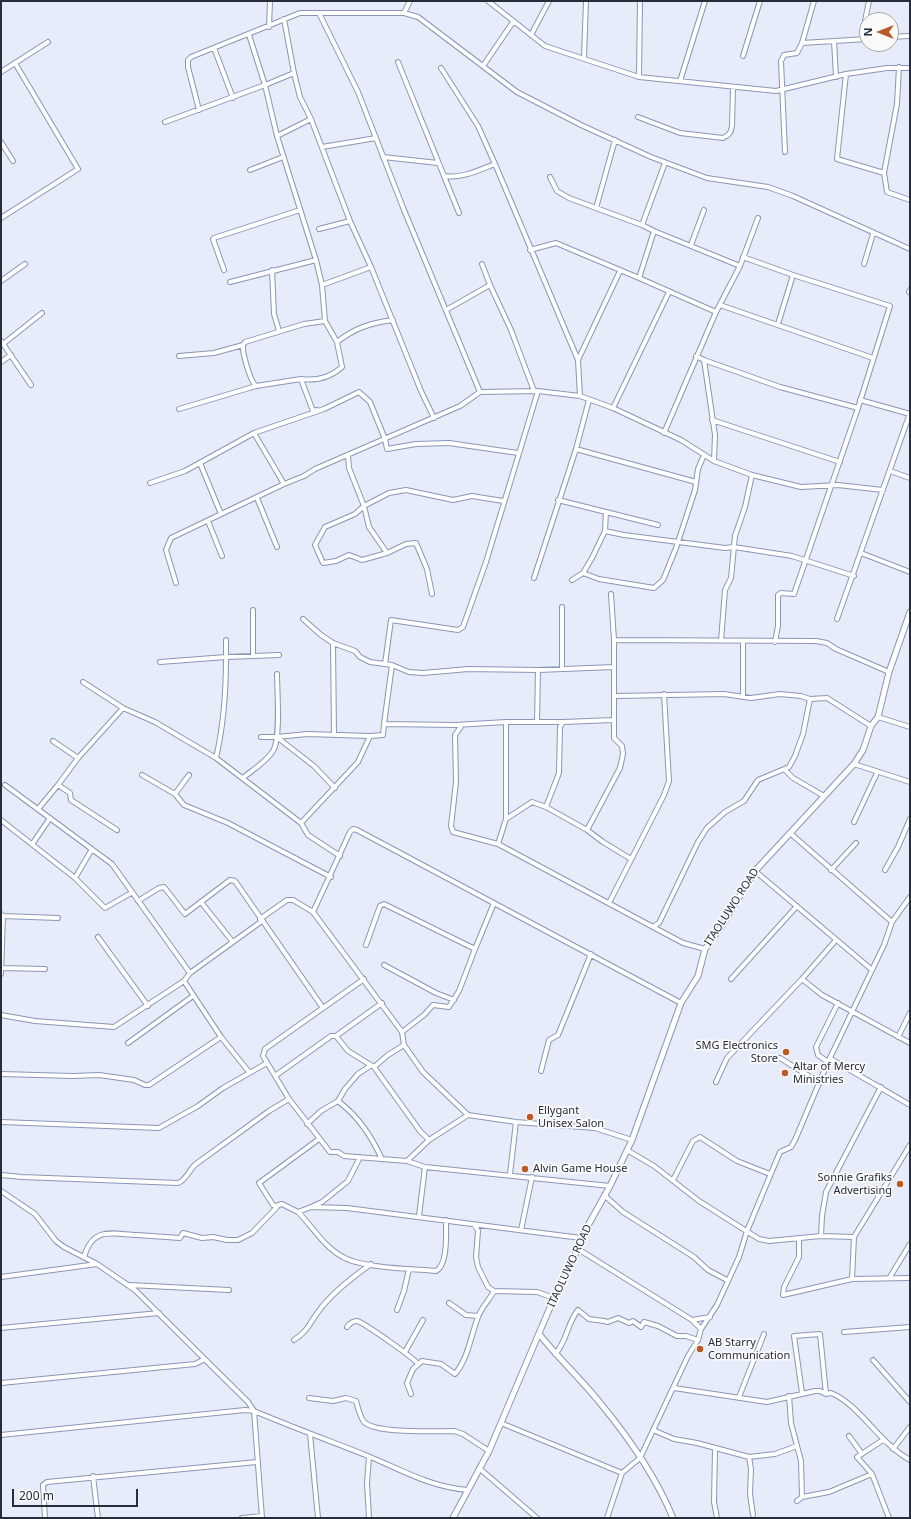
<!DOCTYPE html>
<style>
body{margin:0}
#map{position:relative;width:911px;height:1519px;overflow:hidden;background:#e7ecfa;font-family:"Noto Sans",sans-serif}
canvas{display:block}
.frame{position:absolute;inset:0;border:2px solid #282d3a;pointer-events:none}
.north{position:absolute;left:859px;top:12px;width:40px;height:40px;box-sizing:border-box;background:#fafafa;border:1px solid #a6a8ad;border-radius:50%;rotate:270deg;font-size:11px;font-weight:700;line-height:16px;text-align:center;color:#282d3a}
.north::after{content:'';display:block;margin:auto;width:14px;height:18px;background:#bd5926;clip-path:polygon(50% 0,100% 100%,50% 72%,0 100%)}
.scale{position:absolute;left:12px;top:1489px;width:126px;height:18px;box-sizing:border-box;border:2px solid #282d3a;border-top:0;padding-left:5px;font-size:12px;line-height:14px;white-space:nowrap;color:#282d3a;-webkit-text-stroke:3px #fafafa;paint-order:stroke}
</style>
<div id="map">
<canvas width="911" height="1519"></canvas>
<div class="frame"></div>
<div class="north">N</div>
<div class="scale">200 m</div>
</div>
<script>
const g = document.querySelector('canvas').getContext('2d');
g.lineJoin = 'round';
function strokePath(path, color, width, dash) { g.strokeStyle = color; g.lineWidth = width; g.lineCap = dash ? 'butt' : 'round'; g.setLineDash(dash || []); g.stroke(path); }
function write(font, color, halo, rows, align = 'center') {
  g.font = font + ' "Noto Sans",sans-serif'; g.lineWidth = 3.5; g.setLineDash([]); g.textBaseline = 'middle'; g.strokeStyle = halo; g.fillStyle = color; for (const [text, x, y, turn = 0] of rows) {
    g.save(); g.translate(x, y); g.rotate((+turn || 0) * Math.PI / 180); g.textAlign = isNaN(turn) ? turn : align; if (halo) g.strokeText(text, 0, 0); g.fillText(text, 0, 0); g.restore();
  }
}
const minor = new Path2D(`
 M488,1l57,45 94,31 137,14 70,-17 41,-6h23
 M319,13l39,79 46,118 76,182
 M404,13l6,-12
 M284,19l10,54 6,24 11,22 39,102 21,46 50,124 13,27
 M865,21l4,-20
 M269,27l1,-26
 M531,35l18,-34
 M891,37l18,-1
 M834,41l2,36
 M802,43l65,-4
 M214,48l19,50
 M743,56l17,-55
 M584,58l2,-57
 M398,62l46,114c17,3 35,-6 51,-12l-17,-38 -37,-58
 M483,66l30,-44
 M899,67l-2,37 -13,69 3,19 23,8
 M1,72l47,-30
 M294,73l-29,12 12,51 39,124 6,25 49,-18
 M846,74l-9,85 47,14
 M639,77l1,-76
 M680,81l25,-80
 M199,110l-11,-43v-7l3,-3 109,-44h104l14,4 99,75 64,33 70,32 56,21 61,9 25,9 117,53
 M638,117l42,16 43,5c6,-3 8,-5 9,-12l1,-39
 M165,122l100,-37 -16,-50
 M277,136l34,-17
 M1,142l12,19
 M322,147l54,-9
 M785,152l-4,-91 3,-6 13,-2 5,-10 12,-42
 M383,157l55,6
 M665,163l-23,62 12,6 -15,47 77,34
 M495,164l83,196 2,36
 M250,170l33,-13
 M444,176l15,37
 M550,177l7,14 12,7 73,27
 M596,208l19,-68
 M1,218l77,-49 -63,-106
 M319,229l31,-8
 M654,231l86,35
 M691,245l13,-35
 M530,250l26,-7 83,35
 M743,257l50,18 97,31 -32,102 -64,186 -13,-1 -3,2v31l-3,16
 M482,264l8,21
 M864,264l9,-30
 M224,270l-11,-31 1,-1 86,-28
 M272,270l2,44 5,17
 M1,281l24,-17
 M230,282l86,-22
 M909,292l1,-2
 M720,305l153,53
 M446,310l44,-25 21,45 23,61
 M778,324l15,-49
 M1,341l30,44
 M337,342c18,-14 33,-19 56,-22
 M3,344l39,-31
 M179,356l35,-3 29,-8
 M696,356l8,4 76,27 78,21
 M578,360l42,-89
 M704,360l11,75 -1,26
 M1,362l10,-7
 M301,379c15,2 30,-2 41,-12l-5,-25 -12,-21 -3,-36
 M256,386c-6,-5 -14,-34 -13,-41l2,-3 59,-18 21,-3
 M860,400l50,14
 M613,408l56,-116
 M179,409l77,-23 45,-7 12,32 4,-1
 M712,420l128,42
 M664,433l52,-121 24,-46 18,-48
 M576,449l120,33
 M348,456l1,12 15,38 5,21 18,26 19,-9 10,-1 11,26 5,25
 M200,463l21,51
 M890,471l20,7
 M150,483l35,-12 69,-38
 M284,484l-30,-51 70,-24 35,-17 11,10 15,37 2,10 29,-5 33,-1 69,10
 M257,498l20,49
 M558,500l100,25
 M208,521l14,35
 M605,531l19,4 101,13 9,-1 58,9 62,20
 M387,553l-25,7 -13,-5 -13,6 -13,2 -8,-18 10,-18 30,-13 9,-8 25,-13 17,-3 47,10 19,-4 31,5
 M861,553l49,19
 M583,573l16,6 55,9 9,-8 13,-32 19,-58 3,-21 6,-14
 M534,578l42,-129 13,-49
 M572,580l11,-7 9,-15 13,-27 1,-19
 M176,583l-10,-33 5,-12 113,-54 20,-8 11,-7 145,-63 20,-14 58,-1 42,5 33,12 68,32 33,21 38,14 49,12 37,-2 45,5
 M303,619l18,16 12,8 22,8 5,6 10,5 22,3 17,7 14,1 45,-4 70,1 76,-3
 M837,619l73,-206
 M226,640v17l53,-2
 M614,640l202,1 11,2 9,6 53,23
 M721,641l4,-51 6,-12 4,-42 10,-29 7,-32
 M333,643l1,92
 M253,656v-46
 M160,662l66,-5c0,34 -2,67 -10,101
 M385,664l6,-44 67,10 5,-3 23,-65 52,-171
 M562,669v-62
 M83,682l40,26 32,14 61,36 85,65 7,12 32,21
 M615,696l109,-2 27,4 29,-4 21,2 9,3 17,-1 44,28
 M743,697v-56
 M878,717l32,10
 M506,722v97l-8,25 185,99 22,6
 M537,722l1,-52
 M384,724l8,-59
 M462,725l-7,10 1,47 -5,44 2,6 45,12
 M370,736l13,-1 1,-11 71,1 51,-3h57
 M261,737h16l30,-3 63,2 -12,26 -57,61
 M278,738l36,28 21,22
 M53,741l25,17 45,-50
 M78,758l-20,27 12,8 1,7 46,30
 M854,764l56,18
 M785,770l8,8 31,18
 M142,775l33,19 9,11 44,18 103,54
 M244,777c10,-8 22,-15 29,-26 8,-12 4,-61 4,-77
 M5,785l107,79 78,109
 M175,794l14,-19
 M546,807l13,-34 1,-46 3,-5 51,-2
 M38,809l20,-24
 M506,819l26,-17 14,5 41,23 33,-62 3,-14 -1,-8 -8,-8v-98l-3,-46
 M1,820l74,58 30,30 26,-15
 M854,822l23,-49
 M587,830l16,12 28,17
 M790,833l102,89
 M33,843l17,-25
 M831,870l25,-27
 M885,870l13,-23 12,-28
 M755,871l116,98
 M75,878l17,-29
 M138,901l21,-13 5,-1 21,27 45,-34 5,1 88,127
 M201,902l31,39
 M609,903l55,-108 5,-14 -5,-87
 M313,912l89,120 2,13 19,27 45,43
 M1,914l2,2 -2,58
 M3,916l55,2
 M260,919l27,-19h6l20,12 37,-80 3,-3 4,1 324,173
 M654,926l5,-3 39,-81 9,-14 18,-16 19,-11 14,-21 31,-13 6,-11 8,-22 7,-35
 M98,937l50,69
 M366,945l14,-39 4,-2 91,45 19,-46
 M384,965l52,28 18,7
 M1,968l44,1
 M364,979l-99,70 -2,7 26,43 41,53h8l6,4 63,5 18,6 185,19
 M731,979l66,-73
 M802,979l20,16 88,48
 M184,981l37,56 28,35
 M1,1015l34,6 79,6 70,-46 6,-8 72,-52
 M402,1032l22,-17 9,-10 16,2 10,-16 16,-42
 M336,1036l46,-33
 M898,1037l12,-24
 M128,1043l65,-47
 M404,1045l-16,10 -14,12 46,64 9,9
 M780,1058l40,25
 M831,1059l79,46
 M828,1062l-10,-7 -2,-8 22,-44
 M541,1071l8,-31 9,-5 33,-81
 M1,1074l72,2 26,-1 35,5 11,5h4l72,-48
 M275,1076l56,-40h5l12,15 26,16
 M716,1082l11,-24 75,-79 34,-39
 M338,1101c21,16 33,35 44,58
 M1,1122l158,6 39,-22 25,-18 44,-25
 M307,1124l14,-13 17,-10 7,-12 13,-15 12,-8
 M319,1139l-60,44 14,22 2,1 7,-2 16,8 13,-5 36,1 234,30
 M627,1150l27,16 45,35 60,38 10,2 52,-5 33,1
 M407,1161l22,-21 39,-25 48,7 79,6 37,12
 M510,1174l6,-52
 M1,1175l21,2 156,6c9,-3 11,-14 18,-19l73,-53 20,-12
 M673,1180l20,-39 7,-4 37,24 33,13
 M1,1191l34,23 21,27 8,6 33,17 38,26 113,112 6,9 8,107
 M604,1195l19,17 71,45 14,13 19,10
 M313,1206l9,-4 26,-21 12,-24
 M298,1212c14,14 26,35 45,45 18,11 71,12 93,14 12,-6 10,-38 10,-51
 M419,1216l6,-49
 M475,1225l3,6 -2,26 2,10 10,20 6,4 43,1 17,6
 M521,1230l11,-53
 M821,1236l1,-20 4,-24 55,-105
 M799,1238v19l-15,30 -1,8 69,-16 58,-1
 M578,1249l114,71 9,9
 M84,1257c9,-31 28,-23 53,-22 15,1 29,2 43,3l3,-5 19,5 11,-1 14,3h11l14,-7 25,-26 -2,-1
 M1,1277l96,-13
 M890,1277l20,-33
 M852,1279l2,-42 56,-92
 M129,1285l100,5
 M449,1303l17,12 12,1
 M397,1310l7,-19 5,-22
 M692,1320l18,-3
 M347,1327c3,-4 6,-6 10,-6 6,1 57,37 61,43
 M1,1328l158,-15
 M844,1332l66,-5
 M294,1340c14,-9 15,-16 24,-28 12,-17 36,-36 53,-48
 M405,1352l18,-32
 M555,1354c12,-12 12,-31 23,-44l11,9 15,2 4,1 10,-4 11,5 4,-2 8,6 3,-5 14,4 19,10h9l12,4
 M873,1360l37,42
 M1,1383l194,-19 10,-5
 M674,1388l93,14 48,-11h5l6,3 5,-1c28,11 49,51 79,67
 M802,1393l-8,-57 26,-2 6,60
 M411,1394l-4,-11 6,-14 9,-8 19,3 14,10c13,-15 16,-39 23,-57 3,-9 12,-18 16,-26
 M789,1396l2,27 10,38 1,36 -5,4
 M739,1397l25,-63
 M309,1398l24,3 13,-3 10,3c2,7 4,16 8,21 13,12 70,9 90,9l9,3 26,17
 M501,1423l121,50
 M653,1430l21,9 23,4 52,14 26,-3 22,-8
 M310,1434l8,84
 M1,1435l244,-25 9,1c38,16 76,30 114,45 34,14 62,31 100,34
 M849,1436l13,18
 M883,1440l-26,17 15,17 17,44
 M715,1449l-1,53 3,16
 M893,1449l17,-22
 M369,1457l-2,26 2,35
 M749,1457l2,12 -1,25 3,21
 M479,1468l58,50
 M93,1476l5,42
 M802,1497l27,-5 43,-18
 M45,1518l-2,-33 4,-3 210,-20
 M242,1518l20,-2
 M607,1518l15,-45 18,-15 48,-102 10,-16 3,-11 16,-24 22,-48 8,-26 33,-79 11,-5 4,-7 33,-78 56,-117 8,-23 18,-25`);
const tertiary = new Path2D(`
 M540,1335c19,24 42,45 61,69 28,34 55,73 72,114
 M453,1518l36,-67 65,-153 24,-49 3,-11 29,-52 22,-46 49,-137 17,-27 7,-27 16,-22 34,-56 99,-107 9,-14 8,-24 7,-9 11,-45 21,-60`);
strokePath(minor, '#8a96b6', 6);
strokePath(tertiary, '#8a96b6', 7);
strokePath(minor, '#fff', 4);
strokePath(tertiary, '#fff', 5);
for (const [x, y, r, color] of [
 [786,1052,4,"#bd5926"],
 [785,1073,4,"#bd5926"],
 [530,1117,4,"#bd5926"],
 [525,1169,4,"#bd5926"],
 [900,1184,4,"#bd5926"],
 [700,1349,4,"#bd5926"]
]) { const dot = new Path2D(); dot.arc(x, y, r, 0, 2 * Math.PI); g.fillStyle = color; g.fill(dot); strokePath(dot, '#fafafa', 1.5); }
write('11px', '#282d3a', '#fafafa', [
 ["ITAOLUWO ROAD",732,907,-57],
 ["ITAOLUWO ROAD",570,1266,-65]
]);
write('11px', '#282d3a', '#fafafa', [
 ["SMG Electronics",778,1046,"right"],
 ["Store",778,1059,"right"],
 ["Altar of Mercy",793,1067],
 ["Ministries",793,1080],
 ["Ellygant",538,1111],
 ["Unisex Salon",538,1124],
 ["Alvin Game House",533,1169],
 ["Sonnie Grafiks",892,1178,"right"],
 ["Advertising",892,1191,"right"],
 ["AB Starry",708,1343],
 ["Communication",708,1356]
], 'left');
</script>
